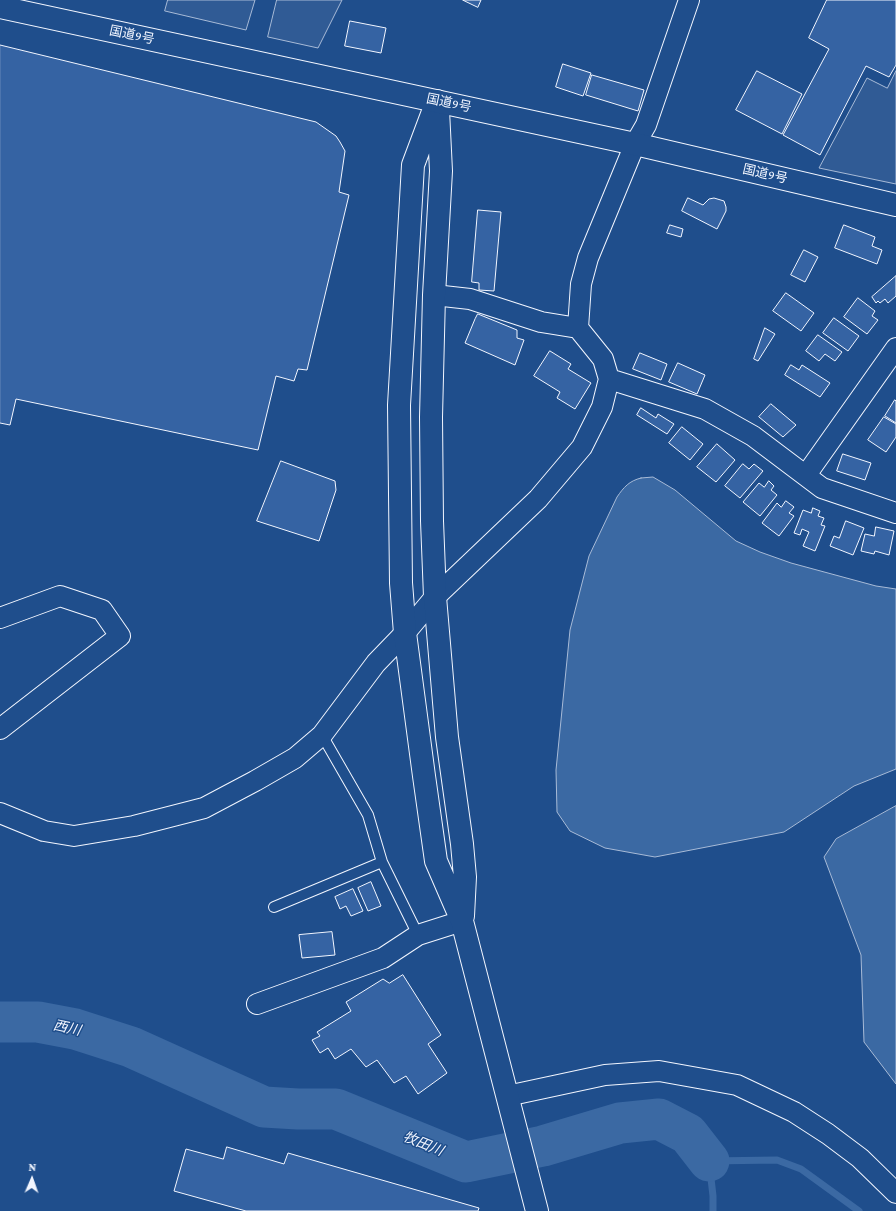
<!DOCTYPE html>
<meta charset="utf-8">
<style>
body{margin:0}
#map{position:relative;width:896px;height:1211px;overflow:hidden;background:#1f4e8c;font-family:"Crimson Pro",serif}
canvas{display:block}
.north{position:absolute;left:12px;top:1159px;width:40px;height:40px;-webkit-text-stroke:3px #1f4e8c;paint-order:stroke;rotate:2deg;font-size:11px;font-weight:700;line-height:16px;text-align:center;color:#f2f6ff}
.north::after{content:'';display:block;margin:auto;width:14px;height:18px;background:#f2f6ff;clip-path:polygon(50% 0,100% 100%,50% 72%,0 100%)}
</style>
<div id="map">
<canvas width="896" height="1211"></canvas>
<div class="north">N</div>
</div>
<script>
const g = document.querySelector('canvas').getContext('2d');
g.lineJoin = 'round';
function fillPath(path, color) { g.fillStyle = color; g.fill(path, 'evenodd'); }
function strokePath(path, color, width, dash) { g.strokeStyle = color; g.lineWidth = width; g.lineCap = dash ? 'butt' : 'round'; g.setLineDash(dash || []); g.stroke(path); }
function write(font, color, halo, rows, align = 'center') {
  g.font = font + ' "Crimson Pro","Noto Sans JP",serif'; g.lineWidth = 3; g.setLineDash([]); g.textBaseline = 'middle'; g.strokeStyle = halo; g.fillStyle = color; for (const [text, x, y, turn = 0] of rows) {
    g.save(); g.translate(x, y); g.rotate((+turn || 0) * Math.PI / 180); g.textAlign = isNaN(turn) ? turn : align; if (halo) g.strokeText(text, 0, 0); g.fillText(text, 0, 0); g.restore();
  }
}
const parking = new Path2D(`
 M168,0h87l-9,30 -81,-19z
 M277,0h65l-24,48 -50,-11z
 M896,71v113l-77,-16 48,-90 20,10z`);
fillPath(parking, '#305b95');
strokePath(parking, '#a8bbd7', 1);
const water = new Path2D(`
 M641,478l12,-1 22,13 61,51 24,11 31,11 85,23 20,3v180l-42,17 -70,46 -129,25 -50,-9 -35,-17 -13,-19 -1,-42 14,-140 19,-74 28,-59c7,-10 12,-16 24,-19z
 M896,806v278l-32,-42 -3,-87 -37,-98 12,-18z`);
fillPath(water, '#3b69a3');
strokePath(water, '#a8bbd7', 1);
strokePath(new Path2D(`
 M713,1211v-15l-4,-35 68,-1 24,9 58,42`), '#3b69a3', 7);
strokePath(new Path2D(`
 M0,1022h38l37,7 56,18 133,60 34,2h38l130,53 77,-16 77,-23 39,-4 29,15 21,27`), '#3b69a3', 41);
const building = new Path2D(`
 M463,0h18l-3,7z
 M827,0h69v65l-7,12 -23,-11 -46,89 -37,-20 46,-86 -20,-11z
 M350,21l36,7 -5,25 -36,-7z
 M0,45l316,77 20,14 4,6 5,9 -6,41 10,3 -42,175 -9,-1 -4,12 -18,-5 -18,74 -242,-51 -6,26 -10,-2z
 M563,64l28,9 -8,23 -27,-9z
 M757,71l45,23 -20,40 -46,-24z
 M592,75l52,15 -6,21 -52,-16z
 M688,198l15,7 6,-6 5,-1 10,3 2,6v4l-9,18 -35,-18z
 M478,210l23,2 -7,79 -15,-1v-7l-7,-1z
 M670,225l13,4 -2,8 -14,-4z
 M844,225l31,12 -3,9 10,4 -5,14 -42,-16z
 M804,250l14,7 -13,25 -14,-7z
 M896,276v20l-8,7 -3,-4 -5,4 -2,-2 -2,2 -4,-6z
 M786,293l28,20 -13,18 -28,-20z
 M858,298l17,13 -3,5 6,4 -11,14 -23,-17z
 M478,314l39,16v8l7,2 -9,25 -50,-22 10,-24z
 M834,318l25,18 -11,15 -25,-18z
 M765,328l10,6 -17,27 -4,-2z
 M818,335l24,17 -7,9 -10,-7 -6,7 -13,-10z
 M550,351l21,13 -3,5 23,14 -16,26 -18,-11 3,-6 -26,-16z
 M640,353l27,11 -6,16 -28,-11z
 M678,363l27,12 -8,19 -28,-12z
 M791,365l8,5 3,-5 28,18 -10,14 -35,-22z
 M895,400l1,1v22l-11,-7z
 M771,404l25,21 -13,12 -24,-20z
 M641,408l15,10 2,-4 16,10 -7,10 -30,-19z
 M884,417l12,7v13l-10,15 -18,-12z
 M682,427l21,17 -13,16 -21,-17z
 M717,444l18,16 -19,22 -19,-15z
 M843,454l28,9 -6,17 -28,-9z
 M281,461l54,20 1,9 -17,51 -62,-20z
 M743,464l6,5 5,-5 9,7 -23,27 -15,-12z
 M769,481l5,5 -3,4 6,5 -17,21 -17,-14 16,-19 5,4z
 M786,501l8,6 -5,6 5,3 -15,20 -17,-13 15,-20 4,4z
 M813,508l7,3 -2,5 6,2 -3,7 4,1 -10,25 -12,-5 6,-14 -7,-3 -2,6 -6,-2 9,-23 8,3z
 M846,521l18,7 -11,27 -23,-9 4,-10 5,2z
 M876,527l18,4 -5,24 -14,-4 -1,3 -13,-3 4,-17 9,2z
 M371,882l10,24 -13,5 -10,-23z
 M353,889l10,22 -12,5 -5,-10 -6,3 -5,-12z
 M332,932l3,23 -33,3 -3,-23z
 M403,975l38,60 -13,9 19,29 -29,21 -12,-18 -12,7 -17,-23 -11,7 -15,-18 -16,10 -7,-11 -8,5 -8,-13 8,-4 -3,-4 34,-21 -5,-9 37,-23 6,4z
 M227,1147l57,17 4,-11 191,55 -1,3h-232l-72,-20 12,-42 37,10z`);
fillPath(building, '#3563a3');
strokePath(building, '#f2f6ff', 1);
const lane = new Path2D(`
 M322,735l46,80 14,47 36,73
 M274,907l108,-45`);
const street = new Path2D(`
 M434,295l36,4 71,23 37,6
 M609,379l96,30 48,27 69,52 74,25
 M806,475l90,-127
 M0,618l60,-22 42,14 18,26 -120,93
 M0,813l44,18 30,5 60,-10 70,-18 51,-27 40,-23 27,-23 54,-72 29,-30 30,-36 103,-98 44,-52 20,-40 7,-28 -6,-20 -25,-31 3,-44 7,-26 47,-114 11,-19 43,-125
 M257,1004l126,-46 35,-23 44,-14
 M507,1096l98,-21 54,-4 78,14 57,27 34,22 32,24 36,35`);
const secondary = new Path2D(`
 M437,101l-24,64 -14,240 2,178 4,50 19,143 12,85 26,60 75,290
 M438,110l3,61 -7,124 -3,122 1,104 3,76 12,140 15,107 3,33 -2,39`);
const highway = new Path2D(`
 M0,7l635,137 261,61`);
strokePath(lane, '#f2f6ff', 12);
strokePath(street, '#f2f6ff', 22);
strokePath(secondary, '#f2f6ff', 24);
strokePath(highway, '#f2f6ff', 24);
strokePath(lane, '#1f4e8c', 10);
strokePath(street, '#1f4e8c', 20);
strokePath(secondary, '#1f4e8c', 22);
strokePath(highway, '#1f4e8c', 22);
write('13px', '#f2f6ff', '#1f4e8c', [
 ["国道9号",132,35,12],
 ["国道9号",449,103,12],
 ["国道9号",765,174,13]
]);
write('italic 14px', '#f2f6ff', '#1f4e8c', [
 ["西川",67,1028,12],
 ["牧田川",423,1144,22]
]);
</script>
